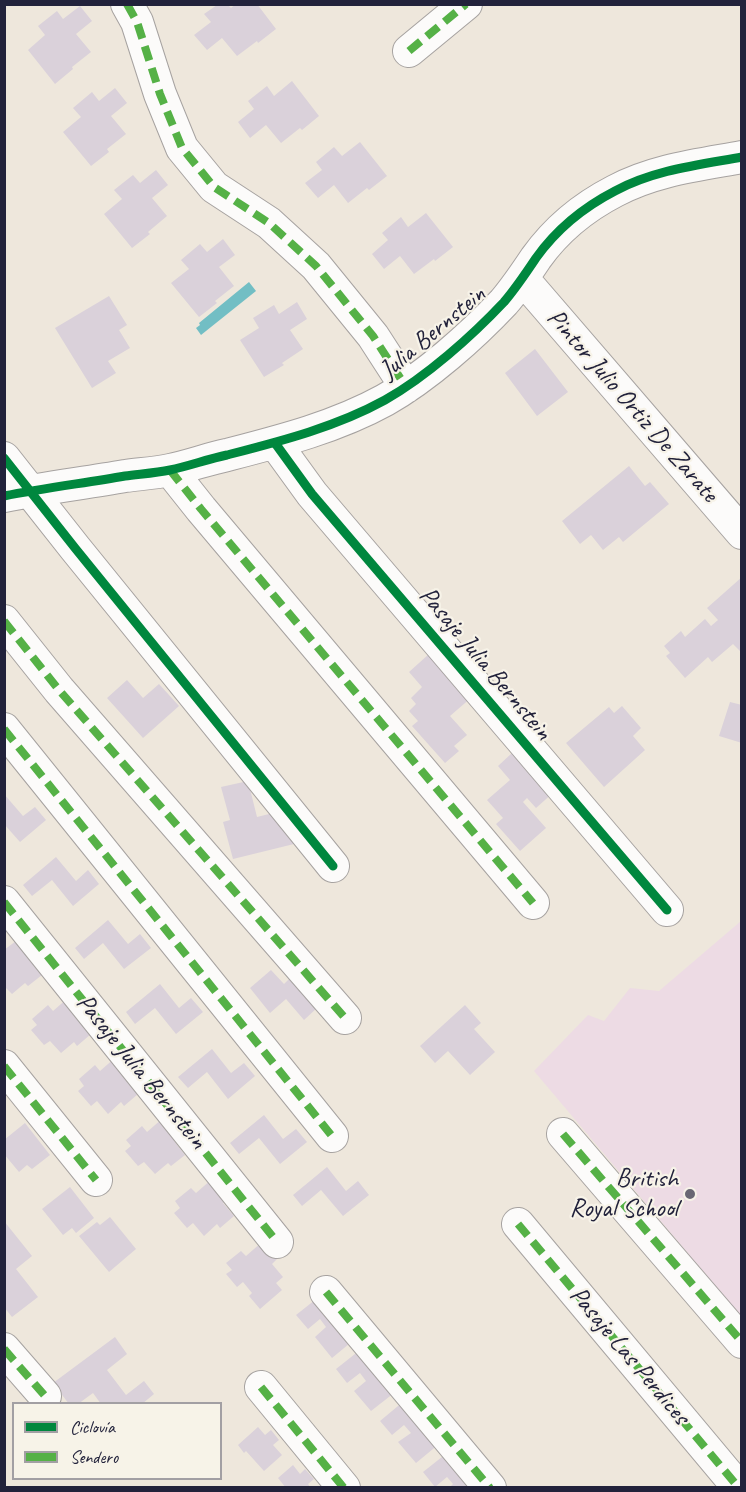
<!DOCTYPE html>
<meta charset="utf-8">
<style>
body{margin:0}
#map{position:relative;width:746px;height:1492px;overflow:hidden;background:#eee7dc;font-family:Caveat,sans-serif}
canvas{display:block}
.frame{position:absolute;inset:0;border:6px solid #22223b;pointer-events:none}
.legend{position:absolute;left:12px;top:1402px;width:210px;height:78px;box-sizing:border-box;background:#f7f3e8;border:2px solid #a29fa3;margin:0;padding:8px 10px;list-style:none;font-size:18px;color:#22223b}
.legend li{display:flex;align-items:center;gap:12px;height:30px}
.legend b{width:30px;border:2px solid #a29fa3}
</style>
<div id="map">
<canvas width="746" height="1492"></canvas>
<div class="frame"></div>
<ul class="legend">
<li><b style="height:8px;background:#00873e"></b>Ciclovía</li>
<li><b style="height:8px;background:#55b146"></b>Sendero</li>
</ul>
</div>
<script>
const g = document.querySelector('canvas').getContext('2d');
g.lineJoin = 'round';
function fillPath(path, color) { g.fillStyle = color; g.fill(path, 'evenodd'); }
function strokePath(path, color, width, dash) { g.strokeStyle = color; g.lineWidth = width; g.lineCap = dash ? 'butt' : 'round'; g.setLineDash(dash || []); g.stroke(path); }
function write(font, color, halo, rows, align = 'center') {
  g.font = font + ' Caveat,sans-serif'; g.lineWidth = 4.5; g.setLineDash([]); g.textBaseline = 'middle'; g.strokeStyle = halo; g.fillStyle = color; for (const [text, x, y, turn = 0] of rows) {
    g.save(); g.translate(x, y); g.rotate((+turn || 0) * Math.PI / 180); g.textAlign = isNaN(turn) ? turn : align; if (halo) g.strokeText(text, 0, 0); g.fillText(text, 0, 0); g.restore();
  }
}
fillPath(new Path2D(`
 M741,921v395l-207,-245 54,-56 16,6 26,-33 29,3z`), '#eddbe4');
fillPath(new Path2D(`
 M249,282l7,9 -55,44 -5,-7 4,-3 -1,-2z`), '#72bec4');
fillPath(new Path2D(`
 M236,4h21l19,25 -18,14 -1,-2 -20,15 -15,-18 -15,12 -13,-15 17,-13 -7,-8 13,-9h11l3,3z
 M80,6l12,15 -16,13 15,18 -19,15 1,2 -18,15 -27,-34 17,-15 -7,-9 19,-15 6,8z
 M292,81l27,35 -17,14 -2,-2 -19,15 -15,-18 -16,13 -12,-16 16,-13 -6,-8 19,-15 7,10z
 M115,88l12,15 -16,13 15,18 -19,15 2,3 -18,14 -28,-34 18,-15 -8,-9 19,-16 7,9z
 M360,142l27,34 -18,14 -2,-2 -19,15 -14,-18 -16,13 -13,-15 17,-13 -6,-8 18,-15 8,9z
 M156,170l12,15 -16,13 15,18 -19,16 2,2 -18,14 -28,-34 18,-15 -8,-9 19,-15 7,8z
 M426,213l27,34 -18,14 -1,-2 -20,15 -14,-18 -16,13 -12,-15 16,-14 -6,-7 19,-16 7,10z
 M223,239l12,16 -16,12 15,19 -19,15 2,2 -18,14 -28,-34 18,-14 -8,-9 19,-16 7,8z
 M109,296l18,29 -8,5 11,18 -22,13 8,12 -24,15 -37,-60z
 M297,302l10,17 -17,11 13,19 -21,14 2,2 -20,12 -24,-37 19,-12 -6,-10 21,-13 5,9z
 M535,349l33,43 -31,24 -32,-43z
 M629,466l16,20 5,-4 19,22 -46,38 -4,-5 -16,13 -12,-15 -11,9 -18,-23z
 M742,577v76l-9,-9 -21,18 -4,-5 -23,21 -19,-22 4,-3 -6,-7 17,-15 4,6 20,-18 6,7 7,-6 -11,-12z
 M429,654l43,43 -22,19 17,19 -13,11 5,5 -14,12 -33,-37 6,-5 -9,-10 7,-7 -5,-6 11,-11 -13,-15z
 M127,680l16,18 16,-14 20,22 -36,32 -36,-40z
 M730,702l12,3v38l-23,-7z
 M622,706l19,22 -8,8 12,14 -41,37 -38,-44 43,-36 5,6z
 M512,753l42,39 -18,16 -9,-10 -4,4 23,26 -26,23 -24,-27 7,-6 -16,-18 23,-20 -12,-14z
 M248,781l9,36 28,-7 9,34 -61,15 -10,-37 7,-2 -9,-33z
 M4,794l19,22 12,-9 11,13 -26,22 -16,-18z
 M56,857l20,24 12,-11 11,14 -26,22 -21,-26 -20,16 -9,-11z
 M108,920l20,24 12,-10 11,14 -27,21 -21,-26 -19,16 -9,-11z
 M20,938l16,18 -5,5 11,14 -14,11 -3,-3 -13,11 -8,-8v-36z
 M271,970l13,14 7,-7 26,31 -13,12 -18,-21 -16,14 -20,-25z
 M160,984l19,24 12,-10 12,14 -27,22 -21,-26 -20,16 -9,-12z
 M69,997l22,37 -14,12 -3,-4 -13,11 -11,-12 -6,4 -13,-15 6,-5 -5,-6 16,-14 5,6z
 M465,1005l16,18 -7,6 21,23 -25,23 -22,-24 -13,12 -15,-17z
 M212,1049l19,24 13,-10 11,13 -27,23 -21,-27 -19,16 -10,-11z
 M116,1057l16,19 -6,4 12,14 -14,12 -3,-4 -13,12 -11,-13 -6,5 -13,-15 6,-5 -5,-7 16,-14 5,6z
 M264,1115l19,24 13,-10 11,13 -27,22 -21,-26 -20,16 -9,-11z
 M163,1118l16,18 -5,5 11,14 -14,11 -3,-3 -13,11 -11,-12 -6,4 -13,-15 6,-5 -5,-6 16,-14 5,6z
 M25,1123l25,32 -18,14 -5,-4 -8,7 -15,-18v-14z
 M327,1167l19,24 12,-10 11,14 -26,21 -22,-26 -19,16 -9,-11z
 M212,1179l16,19 -5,5 11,13 -14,12 -3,-4 -13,12 -11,-13 -6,5 -13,-15 6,-5 -5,-7 16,-13 5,5z
 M70,1187l24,31 -18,15 -4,-5 -9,7 -21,-26z
 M110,1217l26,32 -27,23 -30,-36 18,-14 3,3z
 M4,1221l28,35 -16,13 22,28 -26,20 -8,-10z
 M262,1242l15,17 -5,5 11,13 -7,6 6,7 -22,19 -11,-13 3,-3 -9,-11 -6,5 -11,-13 6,-4 -6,-7 15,-12 5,5z
 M320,1296l35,43 -23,19 -17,-21 11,-10 -6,-8 -12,10 -12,-14z
 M115,1337l12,17 -20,16 19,25 18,-14 10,13 -12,10h-41l-8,-11 -15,11h-9l-16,-21z
 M360,1350l34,43 -23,18 -17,-20 12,-10 -6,-8 -13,10 -11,-14z
 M404,1401l35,43 -23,19 -18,-21 13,-9 -7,-8 -12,10 -12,-14z
 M258,1427l7,8 6,-5 8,10 -6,5 9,10 -18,16 -18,-20 -2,2 -6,-8z
 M447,1453l27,35h-25l4,-4 -6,-7 -12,10 -12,-15z
 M293,1465l7,9 5,-5 9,10 -6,5 3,4h-25l-8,-10z`), '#dad1da');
const minor = new Path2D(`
 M127,4l10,18 23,72 22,54 32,39 55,36 47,43 57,70 33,51
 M409,51l57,-47
 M523,279l219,254
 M275,443l37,51 355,416
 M4,458l71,90 258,318
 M170,470l31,39 332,394
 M4,496c40,-8 81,-13 121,-20 15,-2 31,-3 45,-6 19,-4 38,-11 57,-15 54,-14 109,-28 158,-55 41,-23 87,-64 119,-98 12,-14 22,-29 32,-44 20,-28 48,-51 79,-67 39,-21 83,-26 127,-34
 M4,621l55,69 286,328
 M4,729l328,407
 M4,902l273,340
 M4,1066l92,114
 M563,1134l179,208
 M518,1224l221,264
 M326,1292l164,196
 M4,1349l41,47
 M261,1387l83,101`);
strokePath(minor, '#a6a2a0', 34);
strokePath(minor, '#fcfbfa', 32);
strokePath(new Path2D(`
 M127,4l10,18 23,72 22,54 32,39 55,36 47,43 57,70 33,51
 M409,51l57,-47
 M170,470l31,39 332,394
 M4,621l55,69 286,328
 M4,729l328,407
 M4,902l273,340
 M4,1066l92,114
 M563,1134l179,208
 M518,1224l221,264
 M326,1292l164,196
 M4,1349l41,47
 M261,1387l83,101`), '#55b146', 8, [15, 8]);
strokePath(new Path2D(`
 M275,443l37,51 355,416
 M4,458l71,90 258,318
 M4,496c40,-8 81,-13 121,-20 15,-2 31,-3 45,-6 19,-4 38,-11 57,-15 54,-14 109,-28 158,-55 41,-23 87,-64 119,-98 12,-14 22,-29 32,-44 20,-28 48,-51 79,-67 39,-21 83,-26 127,-34`), '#00873e', 9);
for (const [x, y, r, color] of [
 [690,1194,6,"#696773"]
]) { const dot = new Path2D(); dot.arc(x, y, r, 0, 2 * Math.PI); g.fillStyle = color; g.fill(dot); strokePath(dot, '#f7f3e8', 2); }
write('26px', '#22223b', '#f7f3e8', [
 ["Julia Bernstein",433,333,-40],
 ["Pintor Julio Ortiz De Zarate",632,406,49],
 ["Pasaje Julia Bernstein",485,664,50],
 ["Pasaje Julia Bernstein",141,1072,51],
 ["Pasaje Las Perdices",629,1356,50]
]);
write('26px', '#22223b', '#f7f3e8', [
 ["British",678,1179],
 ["Royal School",678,1209]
], 'right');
</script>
